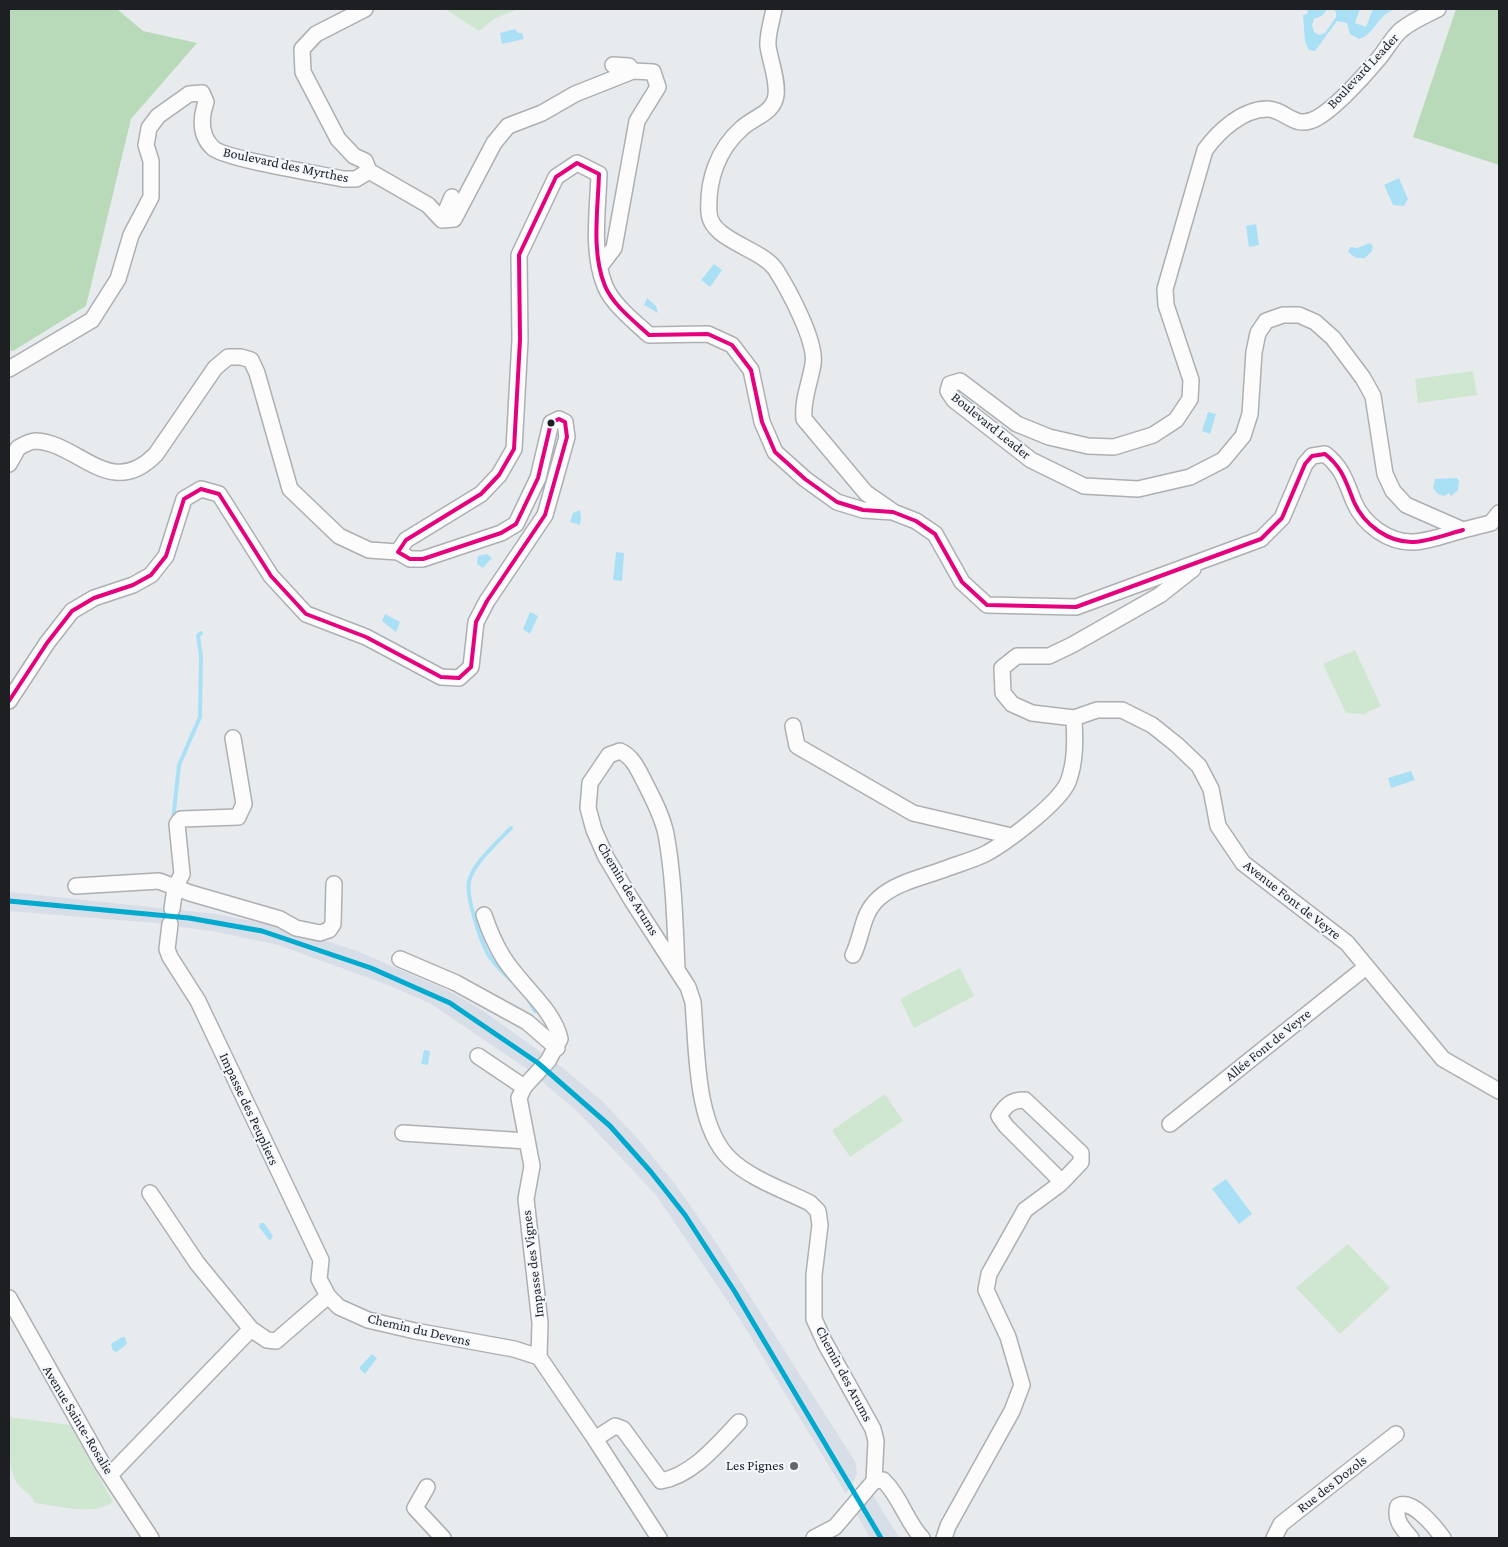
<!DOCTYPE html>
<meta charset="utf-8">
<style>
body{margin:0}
#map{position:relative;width:1508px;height:1547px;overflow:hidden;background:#e8ebee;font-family:"Crimson Pro",serif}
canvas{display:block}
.frame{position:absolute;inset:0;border:10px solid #1e1f22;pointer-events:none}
</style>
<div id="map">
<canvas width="1508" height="1547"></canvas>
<div class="frame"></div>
</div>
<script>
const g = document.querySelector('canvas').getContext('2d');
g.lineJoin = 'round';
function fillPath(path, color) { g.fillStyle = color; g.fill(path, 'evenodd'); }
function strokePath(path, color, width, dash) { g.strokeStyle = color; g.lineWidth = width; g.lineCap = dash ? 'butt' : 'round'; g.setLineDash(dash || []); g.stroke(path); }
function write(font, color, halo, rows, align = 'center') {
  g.font = font + ' "Crimson Pro",serif'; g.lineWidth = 4; g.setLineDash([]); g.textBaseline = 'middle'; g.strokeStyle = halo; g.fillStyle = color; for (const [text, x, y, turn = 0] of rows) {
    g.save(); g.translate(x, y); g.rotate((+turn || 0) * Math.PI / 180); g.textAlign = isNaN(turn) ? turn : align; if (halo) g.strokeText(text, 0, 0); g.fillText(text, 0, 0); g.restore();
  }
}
fillPath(new Path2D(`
 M9,892l207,22 46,9 52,14 43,14 90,39 32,18 84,60 40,34 36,38 36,44 38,54 143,225 1,11 -11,20 -105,-173 -85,-126 -78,-83 -48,-41 -99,-67 -43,-19 -110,-40 -61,-13 -62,-9 -146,-12z
 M871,1492l17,28 12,18h-30l-15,-27z`), '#d7dee7');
fillPath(new Path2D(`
 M445,9h73l-24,10 -15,12z
 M1473,371l4,24 -59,8 -3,-24z
 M1355,650l26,56 -17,8 -18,-1 -23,-49z
 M960,968l14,28 -60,32 -14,-29z
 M885,1094l18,27 -53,36 -18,-27z
 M1348,1244l42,44 -50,46 -44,-46z
 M9,1417l61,8 43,77c-20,14 -54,4 -78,1 -4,-9 -12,-12 -18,-20 -10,-16 -8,-47 -8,-66z`), '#cfe6d0');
fillPath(new Path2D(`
 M9,9h108l26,22 54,12 -66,76 -45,187 -73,45 -4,-1z
 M1456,9h43v156l-86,-28z`), '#b9dab9');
fillPath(new Path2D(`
 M1308,9h88c-20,6 -20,25 -37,30l-9,-5 -3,-11 -10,-2 -22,30 -6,-1 -4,-8 -2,-27 4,-1z
 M515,29l3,4h4l2,6 -22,5 -2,-11z
 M1399,178l9,21 -4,7 -11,-1 -9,-20z
 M1256,224l3,21 -10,2 -3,-21z
 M1370,243l3,3 -1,5 -7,7h-9l-8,-6 2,-5 7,1z
 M714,264l8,6 -12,17 -9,-7z
 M647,298l9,8 2,7 -14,-8z
 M1208,412l8,2 -6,20 -8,-3z
 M1457,478l2,3 -1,9 -7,6 -2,-3 -5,3 -6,-2 -5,-6 2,-9z
 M580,510l1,7 -1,8 -10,-3 3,-9z
 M616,552l8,1 -2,28 -9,-1z
 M487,554l5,4 -9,10 -6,-4 1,-8z
 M530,612l8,4 -8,18 -7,-5z
 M385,614l15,8 -4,10 -14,-11z
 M1411,771l4,9 -24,8 -3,-10z
 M424,1050l6,1 -2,14 -7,-1z
 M1226,1179l26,35 -13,10 -27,-35z
 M260,1223h4l9,13 -3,5 -11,-14z
 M122,1337h3l2,7 -10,8 -4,-1 -2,-7z
 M372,1354l5,4 -12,16 -6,-6z`), '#aae0f6');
fillPath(new Path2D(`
 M1327,9h6l3,3v5l-11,16 -6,2 -5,-3 -2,-7 2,-6 9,-4z
 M1360,9h13l-7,18 -11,-4z`), '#e8ebee');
strokePath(new Path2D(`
 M173,820l6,-55 21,-48 1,-61 -3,-20 3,-3
 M511,828c-12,12 -40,38 -42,54 -3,14 11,57 18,70 6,12 16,20 25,29
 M527,997l8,14`), '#aae0f6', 4);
const minor = new Path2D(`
 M365,9l-49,25 -14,15 1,23 35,67 16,17 11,5 4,10
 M774,9c-2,11 -7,26 -6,37 2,15 10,34 8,49 -2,18 -22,22 -34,33 -24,21 -35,52 -33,85 2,28 53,35 67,57 12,19 41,72 37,94 -3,19 -11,36 -9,55l62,74 26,18
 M1438,9c-12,6 -26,12 -37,21 -8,7 -14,18 -21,27 -16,19 -42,49 -63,61 -23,13 -31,-9 -50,-9 -25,0 -49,23 -62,41l-40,139 1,16 25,75 -1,19 -14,21 -23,15 -39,12 -26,-1 -39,-9 -32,-13 -57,-43 -10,3 -2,7 6,9 77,60 53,26 54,3 52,-12 33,-17 20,-24 7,-22 4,-62 4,-19 8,-12 17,-6h16l16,7 18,16 30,40 10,18 12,78 8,17 13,14 57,25 28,-7 8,-10
 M613,65l16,1 4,5
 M369,171l59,34 14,15 12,-1 40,-76 14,-17 34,-13 33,-19 58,-23 20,1 5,15 -21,34 -23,127 -13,17
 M442,220l10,-23
 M9,369l83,-49 26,-41 13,-44 20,-38v-36l-5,-16 3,-17 9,-12 31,-22 13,-1 4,9c-5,15 -7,33 7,46 12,11 107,26 130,31h13l13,-8
 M9,464l9,-16c5,-3 12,-7 18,-7 43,2 75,60 120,13l59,-86 13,-11h13l10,3 6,13 33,116 49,47 30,14 29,2
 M1193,569l-33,26 -88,50 -23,11h-32l-15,12 1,25 9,11 20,9 42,5 23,-8h25l30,15 25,20 22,21 12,23 7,37 25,37 104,80 96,116 56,32
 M9,701l38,-58 25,-32 22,-13 39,-13 18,-10 15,-19 18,-57 17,-10 18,5 52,82 35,38 60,23 75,40 18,1 12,-11 5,-45 11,-21 58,-86 22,-78 -2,-15 -6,-3 -8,4 -13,55 -22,46 -15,9 -78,26h-13l-12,-7 8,-12 75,-46 18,-19 15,-26 6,-109 -1,-85 37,-78 21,-14 22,11c-1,36 -8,78 6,112 8,19 29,35 44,49l59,-1 24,11 19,25 11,52 13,30 30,27 32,23 26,8 30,2 23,9 19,13 27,48 25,23 89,2 185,-68 21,-21 23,-54 7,-8 13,-2c17,13 21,28 29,48 10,23 35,41 60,40 16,-1 34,-8 49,-12
 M793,726l4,20 116,67 98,23
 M76,886l83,-5 31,12 90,26 16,9 24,5 9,-3 4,-6 1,-40
 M172,909l3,-21 7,-14 -5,-50 4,-5 57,-2 6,-13 -11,-66
 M484,915c5,15 11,29 19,42 17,28 50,51 57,82l-12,22 -24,26 -5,11 13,68 -6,33 14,124 -1,34
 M170,924l-3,25 3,8 28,44 123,259 -2,19 9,17 11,11 29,13 47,11 99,18 25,8 56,82 64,99
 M853,955c10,-20 8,-41 26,-57 18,-16 45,-21 66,-29 13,-5 28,-9 40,-15 21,-11 74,-51 83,-72 8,-21 7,-42 6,-64
 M400,959l56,24 71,39 30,26
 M677,969c-2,-45 -3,-91 -11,-135 -4,-19 -14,-37 -22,-53 -6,-12 -12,-25 -24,-30l-11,4 -19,28 -2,25 6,22 12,27 25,42 57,88 5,15c4,46 2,124 37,157 21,20 54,31 80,44l8,8 2,14 -6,50v44l11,24 48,86 3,12 -2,40
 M478,1056l46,31
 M1170,1124l196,-157
 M403,1133l124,8
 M150,1193l47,70 54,66
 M9,1298l94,167 48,73
 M595,1439l20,-13 8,3 38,52c32,-6 57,-37 78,-59
 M110,1475l141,-146 16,11 9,1 52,-45
 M874,1481l9,-1c17,16 23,41 39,58
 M427,1487l-12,21 28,30
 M814,1538l21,-11 39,-46
 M944,1538l4,-12 64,-115 10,-26 -14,-48 -22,-47 3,-16 36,-64 35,-26 2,-2 19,-20v-9l-56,-53c-14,0 -19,5 -26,16l7,10 56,56
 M1274,1538l7,-14 115,-90
 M1411,1538c-9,-10 -17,-18 -13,-32 14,-8 37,21 45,32`);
strokePath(minor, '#adafb2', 18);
strokePath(minor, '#fcfcfc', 15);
strokePath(new Path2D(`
 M9,701l38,-58 25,-32 22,-13 39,-13 18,-10 15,-19 18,-57 17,-10 18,5 52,82 35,38 60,23 75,40 18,1 12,-11 5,-45 11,-21 58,-86 22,-78 -2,-15 -6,-3 -8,4 -13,55 -22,46 -15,9 -78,26h-13l-12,-7 8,-12 75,-46 18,-19 15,-26 6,-109 -1,-85 37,-78 21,-14 22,11c-1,36 -8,78 6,112 8,19 29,35 44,49l59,-1 24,11 19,25 11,52 13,30 30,27 32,23 26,8 30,2 23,9 19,13 27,48 25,23 89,2 185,-68 21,-21 23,-54 7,-8 13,-2c17,13 21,28 29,48 10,23 35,41 60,40 16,-1 34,-8 49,-12`), '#e5007d', 4);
strokePath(new Path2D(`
 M9,901l180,17 73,13 109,37 79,35 88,60 72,63 41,46 34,43 50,77 146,246`), '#00a9ce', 5);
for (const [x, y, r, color] of [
 [551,423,4.5,"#1e1f22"],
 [794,1466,5,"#656669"]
]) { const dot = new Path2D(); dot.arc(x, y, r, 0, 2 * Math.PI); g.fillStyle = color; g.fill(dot); strokePath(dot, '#f3f7fe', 2); }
write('14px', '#1e1f22', '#f3f7fe', [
 ["Boulevard Leader",1363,71,-47],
 ["Boulevard des Myrthes",286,165,12],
 ["Boulevard Leader",991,426,39],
 ["Chemin des Arums",628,889,59],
 ["Avenue Font de Veyre",1292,900,38],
 ["Allée Font de Veyre",1268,1045,-39],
 ["Impasse des Peupliers",249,1109,65],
 ["Impasse des Vignes",533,1264,-97],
 ["Chemin du Devens",419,1330,13],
 ["Chemin des Arums",844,1374,62],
 ["Avenue Sainte-Rosalie",78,1420,59],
 ["Rue des Dozols",1332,1484,-38]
]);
write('14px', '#1e1f22', '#f3f7fe', [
 ["Les Pignes",784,1466]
], 'right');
</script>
